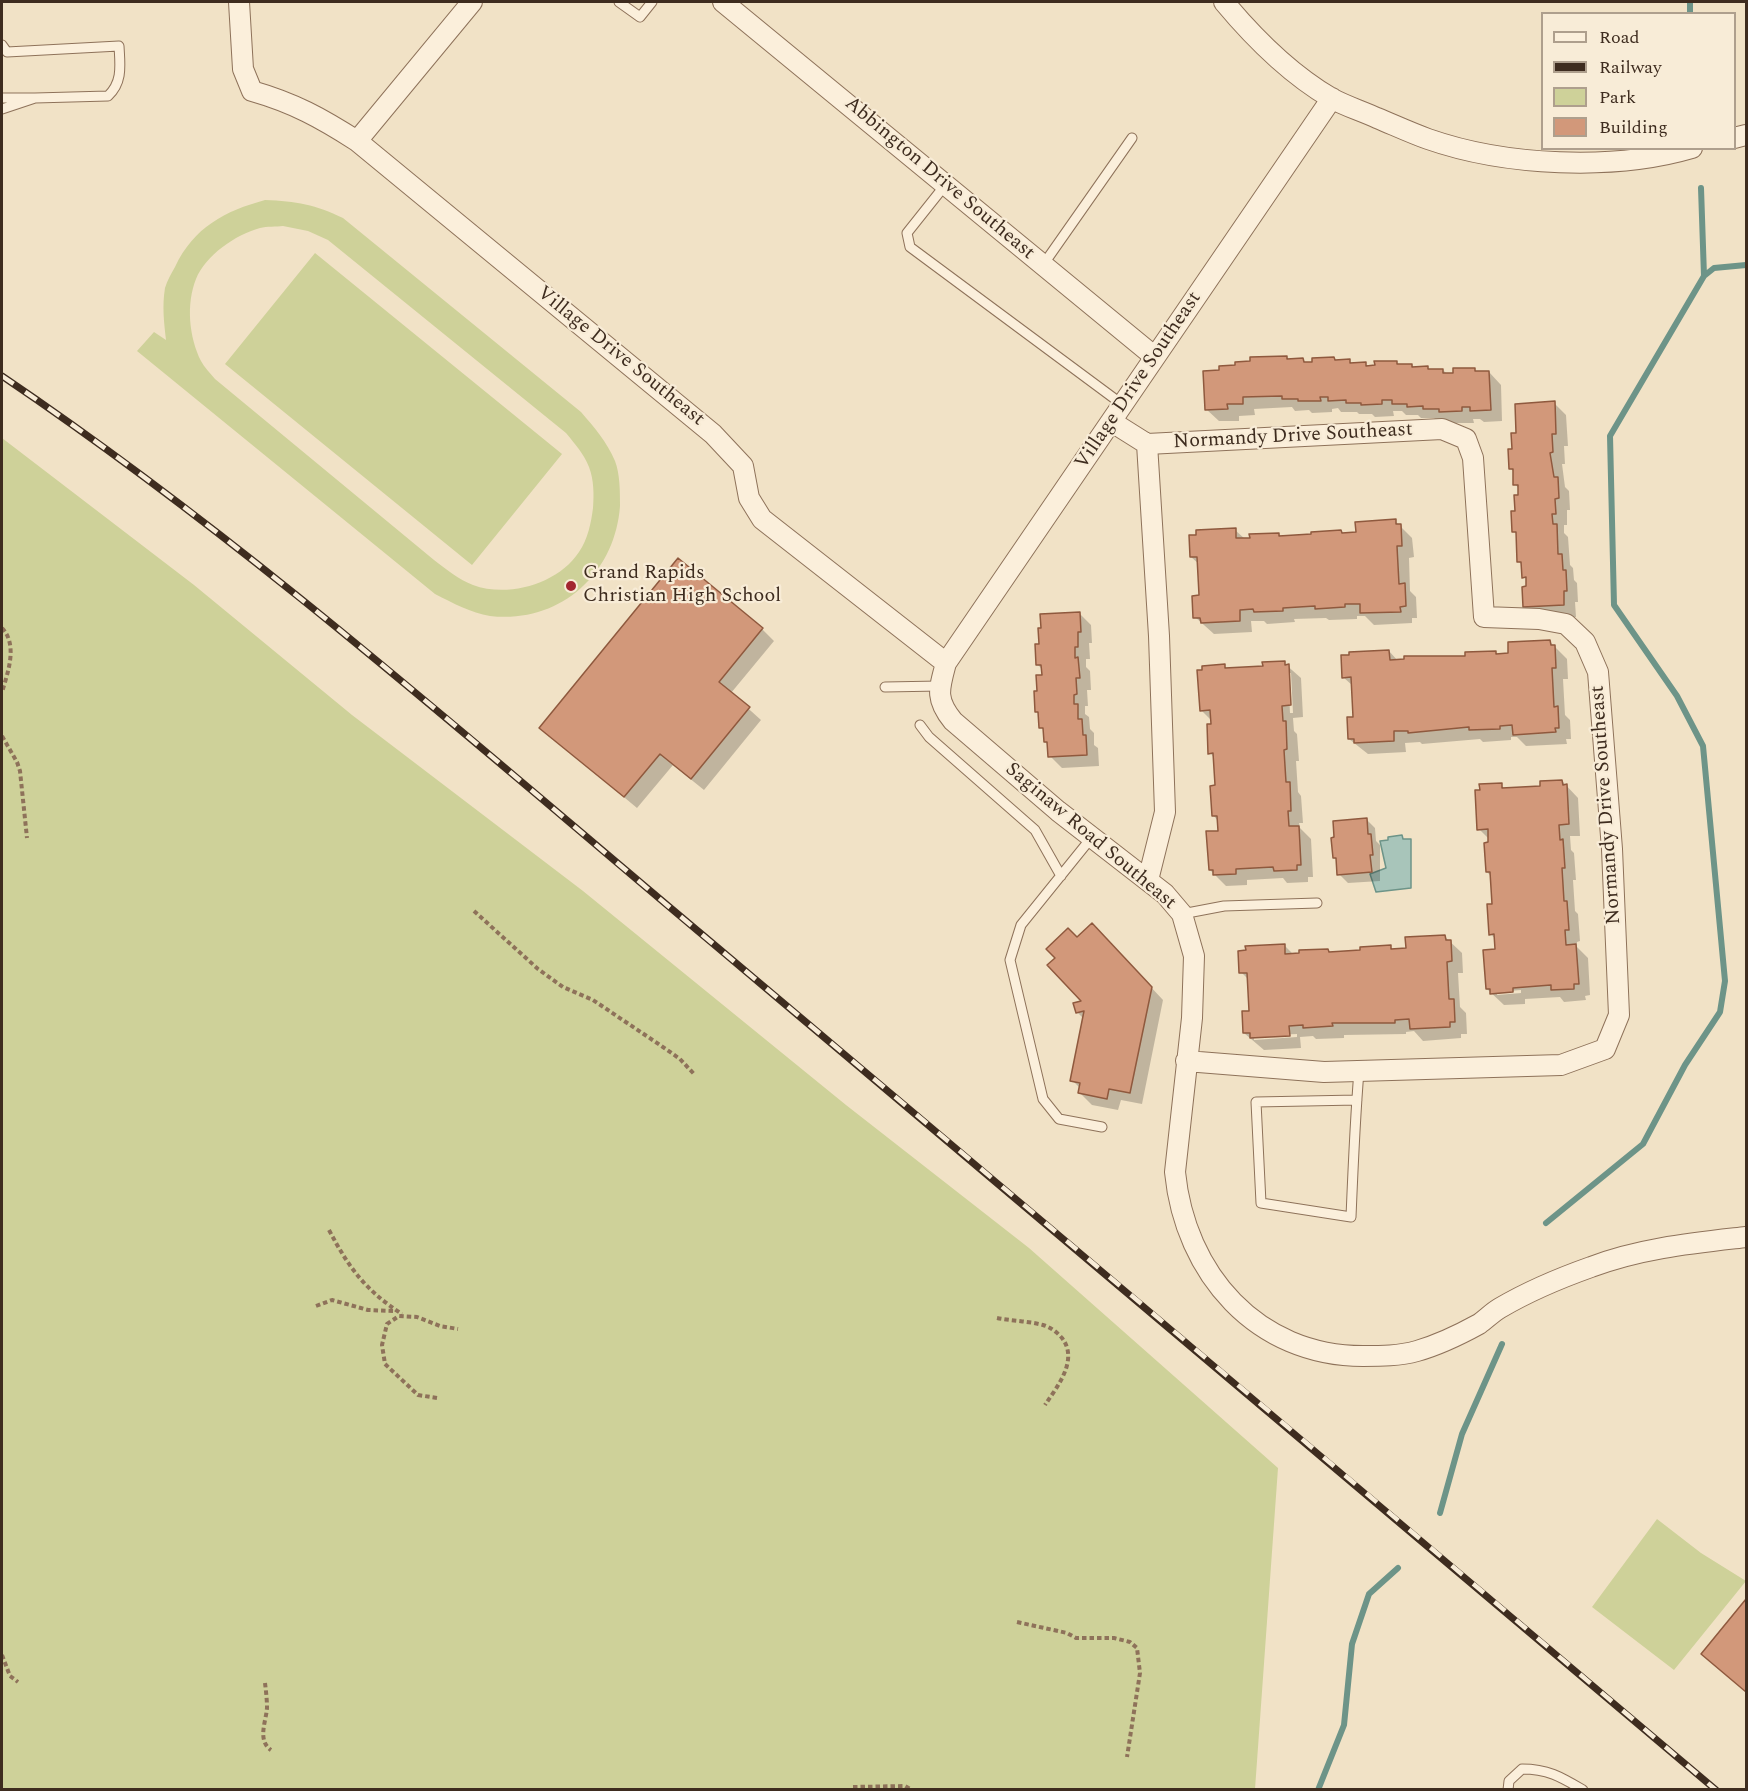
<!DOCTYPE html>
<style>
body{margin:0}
#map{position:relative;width:1748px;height:1791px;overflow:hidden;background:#f1e2c6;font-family:Spectral,serif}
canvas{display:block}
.frame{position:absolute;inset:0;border:3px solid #3e2c1f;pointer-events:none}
.legend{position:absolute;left:1541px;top:12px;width:195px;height:138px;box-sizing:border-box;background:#f8ecd7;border:2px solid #ae9f8d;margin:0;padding:8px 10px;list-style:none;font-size:18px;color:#3e2c1f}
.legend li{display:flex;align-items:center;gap:12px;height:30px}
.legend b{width:30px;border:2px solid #ae9f8d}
</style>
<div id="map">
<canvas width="1748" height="1791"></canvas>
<div class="frame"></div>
<ul class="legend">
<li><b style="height:8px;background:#fbefdb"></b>Road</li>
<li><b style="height:8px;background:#3e2c1f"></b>Railway</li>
<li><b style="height:16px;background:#ced199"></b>Park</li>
<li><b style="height:16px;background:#d2987a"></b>Building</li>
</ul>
</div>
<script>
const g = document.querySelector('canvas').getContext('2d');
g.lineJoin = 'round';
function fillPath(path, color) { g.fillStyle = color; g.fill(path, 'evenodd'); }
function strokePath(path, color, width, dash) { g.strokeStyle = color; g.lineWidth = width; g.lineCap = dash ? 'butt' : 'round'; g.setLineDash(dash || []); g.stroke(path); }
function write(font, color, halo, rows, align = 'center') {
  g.font = font + ' Spectral,serif'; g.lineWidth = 4.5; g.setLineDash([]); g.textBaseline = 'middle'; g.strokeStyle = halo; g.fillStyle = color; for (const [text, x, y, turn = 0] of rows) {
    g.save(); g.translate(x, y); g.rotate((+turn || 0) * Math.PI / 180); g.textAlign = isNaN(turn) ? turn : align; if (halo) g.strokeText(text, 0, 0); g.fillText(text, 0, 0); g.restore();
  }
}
fillPath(new Path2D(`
 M265,200c31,1 51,5 78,18l238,194c13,15 26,30 34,49 5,13 5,30 5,45 -5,68 -60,118 -130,110 -19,-3 -37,-13 -55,-22l-298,-243 17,-19 12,8c-2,-18 -4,-34 -1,-52 2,-7 6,-14 10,-21 19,-40 50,-56 90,-67zM283,226l25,5 20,9 238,193c9,11 18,21 23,34 5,13 5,28 4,41 -2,15 -5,31 -14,44 -21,32 -71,46 -106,33 -14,-5 -27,-16 -39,-25l-219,-181c-5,-6 -11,-12 -14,-18 -12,-24 -15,-57 -5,-82 10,-24 39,-44 64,-51 7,-2 16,-1 23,-2z
 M315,253l247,201 -90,111 -247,-201z
 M2,438l192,147 158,130 231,176 263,214 183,143 249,220 -23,321h-1253z
 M1657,1519l44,34 45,28 -72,89 -82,-63z`), '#ced199');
const water = new Path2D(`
 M1402,835l1,4h8v49l-35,4 -6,-18 16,-6 -6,-27 8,-1v-3z`);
fillPath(water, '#a8c5ba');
strokePath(water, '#6d9488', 1.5);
fillPath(new Path2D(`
 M1287,357l2,3h14l4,4 27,-6 3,3h12l4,3h12l4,3 27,-5 4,3h12l3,3 28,2 4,4 27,-5 4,4 11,-1 12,13 1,36 -18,1 -4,-3h-7l1,4h-22l-3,-3 -12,1 -3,-3h-13l-3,-3h-12l-4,-4h-9l1,5 -19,1 -3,-3h-13l-2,-2h-16l-3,-4 -6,1v3l-20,1 -3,-3 -14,1 -3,-4 -38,2 1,6 -16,1v5h-20l-13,-12 15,-37z
 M1554,403l12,12 2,31h-4l1,18h-3l3,23 4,4 1,19h-3v15h-3v8l4,4 2,28 3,3 1,12 3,3 1,19h-3l1,15 -40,2 -12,-12 4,-26 -4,-4 -1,-11 -4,-4 -2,-27 -3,-4 5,-42 -4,-5 -1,-12 -3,-3 7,-35z
 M1395,521l17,17 2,19 -5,1 1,33 6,6 1,21h-5v5l-38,2 -9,-9h-8v3l-28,1 -3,-2 -32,1 1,3 -28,2 -3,-3h-13l1,11 -38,2 -19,-17 6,-20 -2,-33 -8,-7 44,-27 10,9 34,-5 3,3 59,-6 2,3h15z
 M1079,613l12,12 1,18h-3l1,16h-4v8l4,4 1,19h-4l1,16h-3v8l4,3 1,12 4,4v12l4,3 1,18 -37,2 -12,-12 -1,-10 -4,-4 -1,-11 -3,-4 -1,-12 -4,-4 2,-19 5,-16v-6l-6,-6 3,-19z
 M762,629l12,12 -43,52 30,27 -57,70 -31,-25 -36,43 -96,-80z
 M1550,642l17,17 1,20h-5l2,36 5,5 1,19h-5l1,5 -41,2 -9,-9h-6v3l-28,2 -3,-3 -58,5 -2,-2 -15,1 1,9 -38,2 -19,-15 5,-21 -1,-32 -10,-9 46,-26 9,10 69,-4 28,-5 3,3h12z
 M1284,663l17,15 2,39 -10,1 1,13 3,3 2,27h-3l2,31 3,4 2,27h-4l1,5 11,11 2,38h-5v5l-21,1 -4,-5 -36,2v5l-21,1 -16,-16 9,-38 -1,-11 -5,-6 4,-28 -2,-29 -5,-5 3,-31 -12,-12 23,-44 4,4 36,-3zM1288,673h3l2,40h-3z
 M1562,781l16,17 2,38h-10l1,14 3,3 2,27h-3l2,31 3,3 2,27 -3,1v5l11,11 2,37 -5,1 1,4 -22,2 -4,-5 -35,2v5l-21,1 -17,-16 9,-38v-12l-6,-5 4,-29 -2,-28 -5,-5 3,-32 -11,-11 22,-44 5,5 36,-3zM1521,990v3l-24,2v-3z
 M1366,819l9,9 1,13 4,4v36l-32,2 -9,-9 -1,-13 -4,-3z
 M1104,937l59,63 -21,104 -21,-4 -3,10 -26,-5 -12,-12 1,-4 -9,-9 12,-61 -6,-6 6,-11 -7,-63z
 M1445,937l17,16 1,20h-5l2,34 6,6 1,21h-6v4l-38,3 -9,-10 -8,1v2l-62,1v3l-28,1 -3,-3 -13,1 1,11 -37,2 -20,-17 6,-21 -1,-32 -8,-8 43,-27 10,10 34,-5 3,3 59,-6 3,3 14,-1zM1297,1034v3l-43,3v-4z
 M1746,1602v90l-43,-38z`), '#0003');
strokePath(new Path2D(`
 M1690,2v12
 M1704,276l10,-8 32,-3
 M1546,1223l97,-79 42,-79 35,-53 5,-31 -22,-235 -26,-50 -63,-91 -4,-169 94,-160 -3,-88
 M1440,1513l22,-79 40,-90
 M1318,1790l26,-65 8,-81 17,-50 29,-26`), '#6d9488', 6);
const building = new Path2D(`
 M1287,356v3l16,-1 1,4h8v-4l22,-1 1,3 15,-1v4l16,-1v4l9,-1 -1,-4h23v3h15v3l16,-1v3h15v4h10v-5h22v3h14l2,39 -21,1v-4h-8v4l-23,1v-3h-16v-3l-16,1v-3h-15v-4h-10v4l-21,1v-2h-15v-3l-18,1v-4h-8l1,4h-23v-2h-16v-3l-39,1v7h-16l1,5 -23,1 -2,-39 16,-1v-4l16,-1v-3l15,-1v-4z
 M1555,401l1,33h-4l1,18 -3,1 4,24h4l1,21 -4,1 1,15h-4l1,10h4l1,30h4l1,16h3l1,21h-3v14l-41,2 -1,-20 4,-1v-9l-4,1 -1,-16h-4l-1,-30h-4l-1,-21h4l-1,-16h4v-10h-5v-16h-4l-1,-20h4l-1,-16h5l-1,-29z
 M1396,519v5h5l1,22h-5l2,38 6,-1 1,23 -6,1 1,5 -41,1v-9h-15v3l-30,2v-3l-32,2v3l-29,1 -1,-3 -13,1v11l-39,2 -1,-5h-7l-1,-22 7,-1 -2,-38h-7l-1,-22h7v-5l40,-2v10h14l-1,-4 30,-1v3l32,-2v-2l30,-2 1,3 14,-1 -1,-10z
 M678,558l85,70 -44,54 31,25 -59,72 -31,-25 -36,43 -85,-69z
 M1080,612l1,20h-3v15h-3v11l3,-1 2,21h-4l1,16 -3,1v9h4v15h4l1,16h3l1,20 -39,2 -1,-15h-3l-1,-14h-4l-1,-16h-3l-1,-21h3l-1,-16h6l-1,-10h-5l-1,-21h4l-1,-16h3l-1,-14z
 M1550,640l1,5h4l1,23h-4l2,39 4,-1 1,22h-4l1,4 -43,3 -1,-10 -12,1v3l-31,1v-3l-61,6v-2h-14v10l-40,2v-4h-6l-1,-22h6l-2,-40 -9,1 -1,-23h8v-3l40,-2 1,10 14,-1v-3h61v-4l31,-1v3l12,-1v-11z
 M1285,661v4l4,-1 2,41 -9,1 1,15h3l1,28 -3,1 2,32h4l1,29h-3l1,15h10l2,39h-4v5l-23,1 -1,-4 -37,2v5l-23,1v-5h-4l-3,-39h12l-1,-15h-5l-2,-30 5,-1 -2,-32 -5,1 -1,-30h4l-1,-14 -10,1 -3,-41h5v-4l23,-2v4l38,-2 -1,-4z
 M1562,780l1,5 4,-1 2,40 -10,1 1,15 3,-1 2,29h-3l2,33h3l2,29h-4l1,15 10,-1 3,40h-5v5l-23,1v-5l-38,3v4l-23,2v-5h-4l-3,-39 12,-1 -1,-15 -5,1 -2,-31h5l-2,-32h-4l-2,-29 4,-1v-13l-11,1 -2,-40h5l-1,-6 23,-1v5l38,-2v-5z
 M1367,818l1,16h3l2,21h-3l2,17 -35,3 -1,-17h-3l-2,-20 3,-1 -1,-16z
 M1092,923l60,64 -22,106 -21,-4 -2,10 -29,-6 2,-10 -10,-2 14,-70 -8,2 -3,-10 8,-2 -34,-36 8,-7 -9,-9 22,-21 9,9z
 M1445,935l1,5h5l1,21 -5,1 2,37h5l1,23h-5v5l-40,2 -1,-10 -14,1v3h-63l1,3 -30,2v-3l-14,1 1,10 -40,2v-5h-7l-1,-22h7l-2,-38h-8l-1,-22 8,-1 -1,-4 40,-2v10l14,-1v-3l29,-1 1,3 31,-2v-3l31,-2v4l15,-1 -1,-11z
 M1746,1599v93l-45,-38z`);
fillPath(building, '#d2987a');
strokePath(building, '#8f593e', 1.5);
const lane = new Path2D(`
 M619,2l21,15 12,-15
 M2,45l5,7 112,-6c1,19 4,36 -11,50l-73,2
 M2,98h33l-33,11
 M946,184l-39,49 3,14 213,158
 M1043,265l89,-127
 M885,687l55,-1
 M920,725l9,12 106,93 26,46
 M1092,837l-71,88 -11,35 33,139 16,20 43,8
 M1182,914l42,-8 93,-3
 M1357,1100l-101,2 5,101 90,14c2,-49 4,-98 8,-146
 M1508,1790l1,-9 13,-12c26,0 39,8 61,21`);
const street = new Path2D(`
 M239,2l4,67 9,22c42,12 69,27 105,50l356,293 30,32 6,32 13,21 184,144
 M723,2l432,355
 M1224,2c30,36 66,72 107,96 14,8 31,13 46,20 17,7 34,15 51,21 77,27 186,32 264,9
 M1332,98l-386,565c-7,26 -11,36 7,58l105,90 107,83 17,20 12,42 -2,62 -17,154c10,102 82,184 188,184 18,0 36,0 54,-5 21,-6 42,-16 62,-27 7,-5 14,-12 21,-16 29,-17 60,-30 91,-41 50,-19 103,-24 155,-30
 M1734,138l12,-3
 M357,141l115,-139
 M1112,422l35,22 12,192 6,176 -17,68
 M1147,444l295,-15 24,10 7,19 11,159 55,2 27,5 19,18 13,30 14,177 7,166 -14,34 -44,16 -237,7 -138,-11`);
strokePath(lane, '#8e725a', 11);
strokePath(street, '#8e725a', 22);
strokePath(new Path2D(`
 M2,628c16,17 6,44 0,64
 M2,736l15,26 3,9 7,67
 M474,911l64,58 25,18 30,13 67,45 20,14 14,15
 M329,1230c20,38 36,60 73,84
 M316,1306l16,-6 36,10 26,1
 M997,1318c15,3 31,3 46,7 7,2 14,7 19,13 17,22 -5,49 -17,67
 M437,1398l-19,-3 -33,-31 -3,-19 5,-21 12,-8 18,1 23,9 18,3
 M1017,1622l50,11 9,5h38l16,4 7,6 3,25 -13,84
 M2,1655l8,21 8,6
 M265,1683c1,8 2,17 2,25 -1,14 -10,32 4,42
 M853,1787l52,-1 7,4`), '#8e725a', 4, [4.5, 3]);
strokePath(lane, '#fbefdb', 9);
strokePath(street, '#fbefdb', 20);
const rail = new Path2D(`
 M2,376c253,171 481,375 715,571 333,280 667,560 999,843`);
strokePath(rail, '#3e2c1f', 7);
strokePath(rail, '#f8ecd7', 4.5, [14]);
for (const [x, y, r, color] of [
 [571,586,6,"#a2262f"]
]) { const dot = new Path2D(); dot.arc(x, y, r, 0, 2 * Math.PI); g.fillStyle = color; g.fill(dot); strokePath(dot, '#f8ecd7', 2); }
write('20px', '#3e2c1f', '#f8ecd7', [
 ["Abbington Drive Southeast",939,179,40],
 ["Village Drive Southeast",620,357,39],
 ["Village Drive Southeast",1139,381,-56],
 ["Normandy Drive Southeast",1293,437,-3],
 ["Normandy Drive Southeast",1607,805,-94],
 ["Saginaw Road Southeast",1090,837,40]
]);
write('20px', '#3e2c1f', '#f8ecd7', [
 ["Grand Rapids",583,574],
 ["Christian High School",583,597]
], 'left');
</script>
